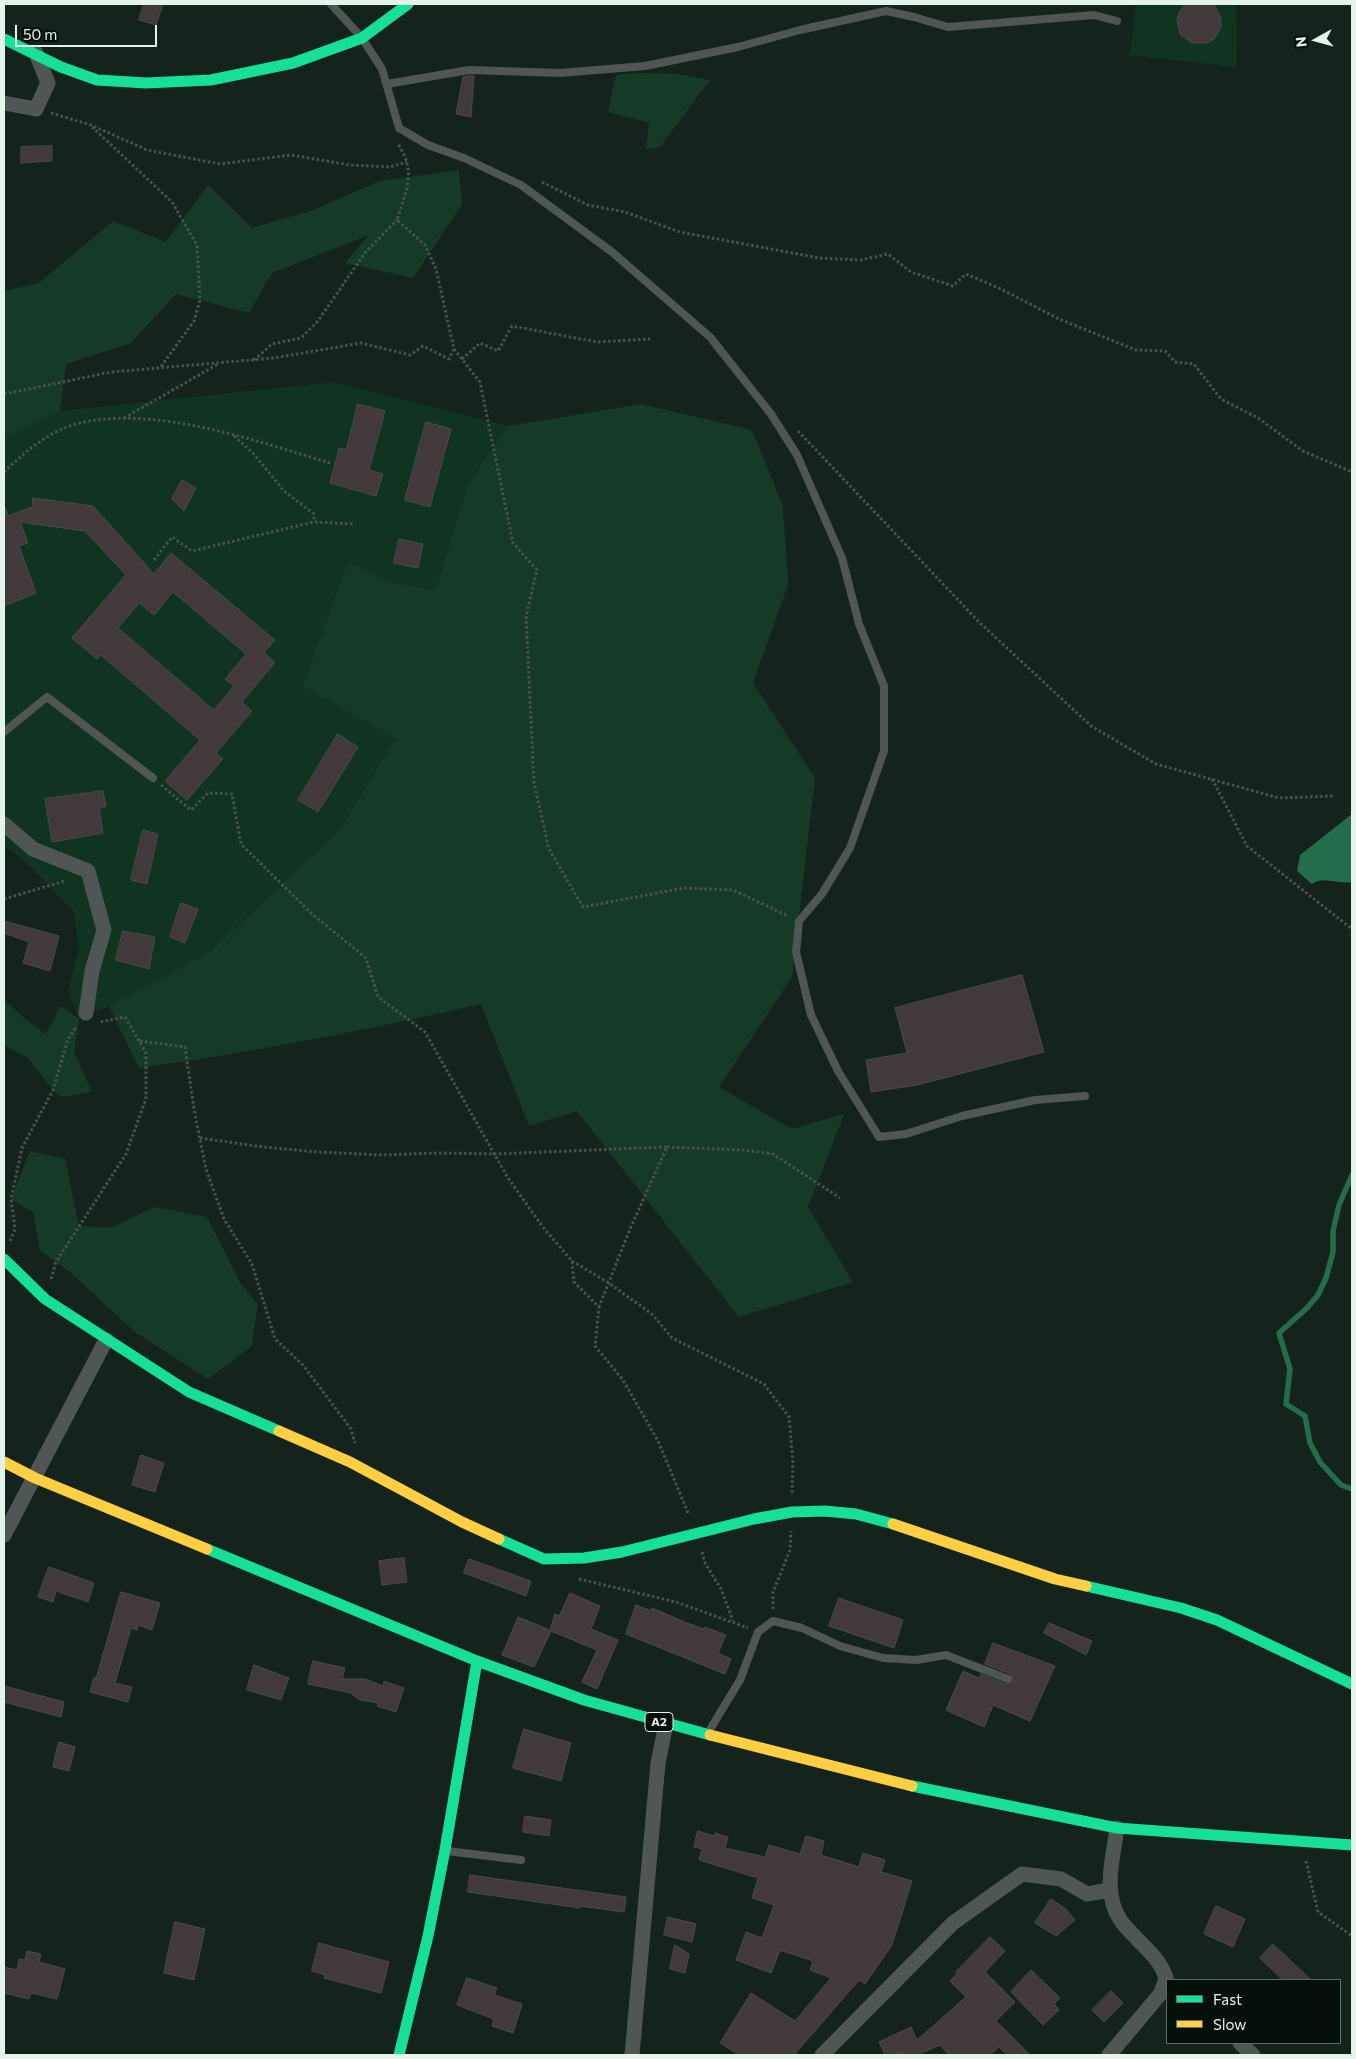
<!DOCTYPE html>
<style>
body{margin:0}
#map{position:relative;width:1356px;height:2059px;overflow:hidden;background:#14241c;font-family:Commissioner,sans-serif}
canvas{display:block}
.frame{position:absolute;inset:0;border:5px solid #e4f4ea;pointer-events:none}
.legend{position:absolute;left:1166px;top:1979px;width:175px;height:65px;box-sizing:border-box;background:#05100a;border:1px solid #5e6b64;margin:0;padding:6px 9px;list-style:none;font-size:15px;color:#e4f4ea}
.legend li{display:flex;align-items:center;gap:10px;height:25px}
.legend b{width:25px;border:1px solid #5e6b64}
.north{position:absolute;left:1291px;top:15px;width:50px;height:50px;-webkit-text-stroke:4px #05100a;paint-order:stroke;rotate:263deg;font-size:14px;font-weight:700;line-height:20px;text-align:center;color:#e4f4ea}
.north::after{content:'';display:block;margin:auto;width:18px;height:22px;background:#e4f4ea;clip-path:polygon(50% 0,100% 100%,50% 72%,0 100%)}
.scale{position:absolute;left:15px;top:25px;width:142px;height:22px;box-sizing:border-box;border:2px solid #e4f4ea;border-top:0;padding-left:6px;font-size:15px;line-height:18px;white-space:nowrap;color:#e4f4ea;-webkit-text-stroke:4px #05100a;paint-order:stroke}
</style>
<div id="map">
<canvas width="1356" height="2059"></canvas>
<div class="frame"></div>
<ul class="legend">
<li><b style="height:6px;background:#16e098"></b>Fast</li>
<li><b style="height:6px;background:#ffcf43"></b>Slow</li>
</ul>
<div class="north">N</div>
<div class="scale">50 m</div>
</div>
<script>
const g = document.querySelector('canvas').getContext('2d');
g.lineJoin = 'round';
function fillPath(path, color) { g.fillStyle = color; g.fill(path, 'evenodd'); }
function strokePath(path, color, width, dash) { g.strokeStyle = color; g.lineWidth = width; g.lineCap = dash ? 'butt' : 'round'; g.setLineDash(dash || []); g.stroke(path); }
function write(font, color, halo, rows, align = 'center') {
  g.font = font + ' Commissioner,sans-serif'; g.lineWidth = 4; g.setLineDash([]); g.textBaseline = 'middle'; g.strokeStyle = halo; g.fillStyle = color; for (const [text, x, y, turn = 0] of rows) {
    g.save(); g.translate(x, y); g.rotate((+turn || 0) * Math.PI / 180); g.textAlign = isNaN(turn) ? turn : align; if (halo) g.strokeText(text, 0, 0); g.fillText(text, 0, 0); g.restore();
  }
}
fillPath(new Path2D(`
 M1136,4h100l1,63 -107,-12z
 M335,382l173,44 -40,59 -71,252 -56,93 -131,122 -101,54 -30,13 -11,-28 11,-43 -5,-36 -47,-49 -23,-18v-406l56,-28z`), '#113321');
fillPath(new Path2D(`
 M641,73l36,1 33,6 -50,67 -14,2 3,-26 -41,-11 8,-37z
 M459,170l3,34 -49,74 -68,-15 24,-28 -97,38 -23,40 -73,-19 -45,49 -65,21 -6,47 -56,28v-148l35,-8 74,-62 53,21 42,-57 44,43 61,-18 67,-29z
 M641,404l111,26 31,76 5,79 -35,98 62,95 -23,199 -73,110 73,42 52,-15 -36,93 45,75 -114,35 -162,-206 -48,15 -48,-122c-113,26 -227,48 -342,64l-30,-62 101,-54 130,-122 56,-92 -93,-52 45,-124 43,21 45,7 32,-105 40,-59z
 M4,999l21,20 21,15 15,-28 18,13 -5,33 18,40 -31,5 -8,-7 -25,-32 -24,-13z
 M30,1151l35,8 14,67 32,2 43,-21 53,10 33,65 18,23 -7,42 -43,32 -73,-47 -63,-58 -32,-24 -7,-38 -22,-13z`), '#153b28');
fillPath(new Path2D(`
 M1352,814v68c-12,3 -29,-7 -40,2l-15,-13 3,-16z`), '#246d4a');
strokePath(new Path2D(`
 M1352,1175l-13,30 -6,26v21l-7,26 -8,17 -11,13 -28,25 11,36 -4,35 19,12 5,27 10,19 21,23 11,4`), '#246d4a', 5.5);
const building = new Path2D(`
 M144,4h19l-7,21 -17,-5z
 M1186,4h26l3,2 6,13v8l-7,12 -7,4h-15l-12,-9 -3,-14 2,-7z
 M469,76h5l-3,41 -15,-3 7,-37z
 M52,146v15l-31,2v-16z
 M358,404l27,7 -16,59 14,4 -7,22 -46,-13 9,-35 7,2z
 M426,422l25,7 -21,78 -25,-7z
 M182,480l14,8 -12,23 -12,-12z
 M33,498l60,8 61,68 17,-21 104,87 -11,13 11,9 -33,40 10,9 -36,42 7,6 -36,41 -22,-19 35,-41 -99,-85 -4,4 -25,-21 54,-63 -41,-44 -65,-9 8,21 -9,3 17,47 -32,13v-97h2l2,7 24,-9zM173,592l73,62 -21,25 9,7 -20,24 -96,-82 21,-25 15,12z
 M399,539l24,5 -5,24 -24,-5z
 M338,734l20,13 -40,65 -20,-12z
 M103,791l3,15 -7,2 4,25 -51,9 -7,-43z
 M143,830l15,4 -11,50 -16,-4z
 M181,903l17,6 -13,34 -15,-6z
 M4,921l55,15 -9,35 -27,-8 6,-21 -25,-9z
 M123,931l32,6 -6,32 -33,-9z
 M1022,975l22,77 -127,33 -46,7 -5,-32 41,-7 -12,-45z
 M141,1455l23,8 -9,29 -23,-7z
 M404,1558l3,24 -25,3 -3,-24z
 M469,1559l62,22 -5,15 -62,-23z
 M49,1567l45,16 -6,19 -32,-11 -3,11 -15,-5z
 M121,1592l39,11 -8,27 -14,-5 -1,5 -6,-2 -16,55 17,4 -4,15 -38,-10 4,-15 2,1z
 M570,1593l30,13 -9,23 27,11 -21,49 -15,-7 15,-32 -46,-19 -17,36 -32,-12 16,-38 32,13 5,-16 4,2z
 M839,1598l64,22 -9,28 -65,-22z
 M636,1605l15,6 1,-3 35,15 17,6 1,-2 21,8 -8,18 13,6 -6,15 -99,-40z
 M1049,1623l43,18 -6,14 -42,-22z
 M993,1643l62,23 -25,55 -37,-16 -9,22 -38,-17 17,-39 16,7 2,-4 25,10 7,-3v-3l-3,-4 -25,-10z
 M313,1661l32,7 -3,11h23l18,7 1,-5 20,7 -8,24 -19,-6 2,-3 -19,-3 -9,-7 -43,-9z
 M254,1665l35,13 -8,22 -34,-10z
 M4,1686l60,16 -3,15 -57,-15z
 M524,1729l47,14 -10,38 -48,-13z
 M59,1742l16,5 -6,24 -16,-4z
 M525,1816l26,4 -2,16 -26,-4z
 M698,1831l16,5 1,-3 13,4 -3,11 40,9 4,-12 31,9 6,-18 18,5 -3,14 38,12 4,-14 22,7 -4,12 31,9 -20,64 -27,39 -6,-4 -65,75h-55l-19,-12 31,-50 44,28 36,-43 -21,-8 3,-9 -33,-11 -9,23 -35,-13 10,-28 16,6 12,-33 -22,-7 6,-20 -59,-18 3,-11 -8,-2z
 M470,1875l156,22 -2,15 -44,-6v2l-112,-16z
 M1051,1899l15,10 9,11 -19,16 -21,-13z
 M1216,1906l29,13 -12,28 -29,-13z
 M668,1917l28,7 -4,18 -28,-7z
 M175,1922l30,7 -11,51 -30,-7z
 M990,1937l15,14 -20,21 30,30 -19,19 34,34h-23l-8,-8 -9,8h-41l-9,-10 -23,10h-18l4,-3 -8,3h-10l-6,-13 32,-15 6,13 49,-43 -16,-16 7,-7 -1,-2z
 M319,1943l70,19 -8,31 -57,-15 1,-3 -13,-4z
 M1273,1944l38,36h-28l-23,-22z
 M675,1945l14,9 -4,19 -15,-4z
 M27,1951l14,3 -2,8 26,7 -8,30 -26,-6 -2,6 -25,-6v-26l13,3 2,-11 6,1z
 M1031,1970l29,28 -6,6 5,6 -16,15 -32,-33z
 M467,1978l30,10 -3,7 28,9 -9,29 -21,-7 2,-7 -37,-14z
 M1111,1991l12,12 -19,19 -12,-12z`);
fillPath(building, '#42393b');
strokePath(building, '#4a4a49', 1);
strokePath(new Path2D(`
 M51,113l40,12 56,25 73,14 71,-9 59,10 39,2 18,-5
 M92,127l80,75 25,43 3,55 -6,21 -34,47
 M542,182l46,23 37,7 55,20 139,26 42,2 27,-6 23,18 42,14 13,-12 35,15 58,30 77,31 29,1 10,11 19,2 27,35 37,19 45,33 49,21
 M454,349l26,33 33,161 24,27 -11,46 8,167 15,66 34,58 101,-19 49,2 55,26
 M462,359l18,-16 18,8 14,-25 85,16 53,-3
 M254,360l18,-16 29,-6 17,-17 46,-67 33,-34
 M4,394l107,-22 163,-14 87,-15 49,12 13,-9 26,13 5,-10 -18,-80 -11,-24 -28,-25c9,-30 20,-47 1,-76
 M124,418l94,-54
 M798,431l182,192 111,103 65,38 123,34 55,-2
 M234,436l20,18 30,37 30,23v8
 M4,472c22,-21 48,-44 80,-50 77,-15 172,19 246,41
 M154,560l18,-23 20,14 122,-29 40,2
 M1212,779l35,67 105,83
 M161,785l30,25 17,-17 24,1 9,50 70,69 55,45 12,39 47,35 83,146 34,48 30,35 2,21 25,25 -4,39 28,34 35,61 31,74
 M4,899l61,-18
 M140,1041l45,6 10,68 11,54 18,50 28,45 23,75 28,26 48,64 4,14
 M200,1138l63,9 55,5 64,3 56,-2 57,1 172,-7 -37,82 -31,78
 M667,1147l77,3 29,4 67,44
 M10,1241l5,-12 -4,-30 11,-51 31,-58 15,-51 9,-13
 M572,1261l37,22 44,32 19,23 92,46 25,33 4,45 -1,31
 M51,1279l5,-17 70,-108 20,-55v-46l-21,-36 -25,5
 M702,1552l3,11 16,26 12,32
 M579,1579l97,23 72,26
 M773,1609v-17l17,-42 1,-19
 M1306,1861l12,51 34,24`), '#4b524e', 3, [2.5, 2.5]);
strokePath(new Path2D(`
 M331,4l31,34 20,31 17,59 29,17 36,13 57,27 91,67 98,85 61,77 26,41 45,103 17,66 25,62v65l-34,97 -28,46 -23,27 -3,31 15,63 27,56 41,66 27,-3 56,-18 73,-16 50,-4
 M387,84l82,-14 91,3 85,-7 93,-19 62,-17 86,-19 28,6 34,10 146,-12 23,6
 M4,732l43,-35 106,81
 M709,1731l31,-51 18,-48 15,-11 29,7 38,18 43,12 33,2 30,-5 62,24
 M447,1851l74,9`), '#505653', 8);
strokePath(new Path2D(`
 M4,103l32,6 12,-26 -12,-30
 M4,824l29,25 55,22 16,59 -12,41 -6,42
 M4,1535l102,-195
 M1240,2043l13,12
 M632,2055l26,-292 8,-39
 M822,2055l131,-132 69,-49 39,5 26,15 23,-4
 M1109,2055l52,-62 5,-15c-5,-16 -16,-26 -27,-37 -6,-7 -13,-13 -18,-20 -19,-27 -8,-63 -4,-93`), '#505653', 15);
strokePath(new Path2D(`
 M4,39l57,28 36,13 49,3 65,-3 82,-17 69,-25 46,-34
 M4,1259l41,40 144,93 90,39
 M499,1539l45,20 40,-1 38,-6 132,-33 38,-7 33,-1 31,3 37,10
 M207,1549l270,112 107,39 126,35
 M1086,1586l95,22 36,12 135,64
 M912,1786l205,42 235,17
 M399,2055l29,-119 17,-86 32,-189`), '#16e098', 11);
strokePath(new Path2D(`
 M279,1431l71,31 112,60 37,17
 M4,1462l31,16 172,71
 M893,1524l162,55 31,7
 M710,1735l202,51`), '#ffcf43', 11);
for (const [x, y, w] of [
 [659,1722,28]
]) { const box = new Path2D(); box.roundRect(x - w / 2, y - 9.5, w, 19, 4); g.fillStyle = '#05100a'; g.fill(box); strokePath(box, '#e4f4ea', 1); }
write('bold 12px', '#e4f4ea', null, [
 ["A2",659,1722]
]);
</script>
